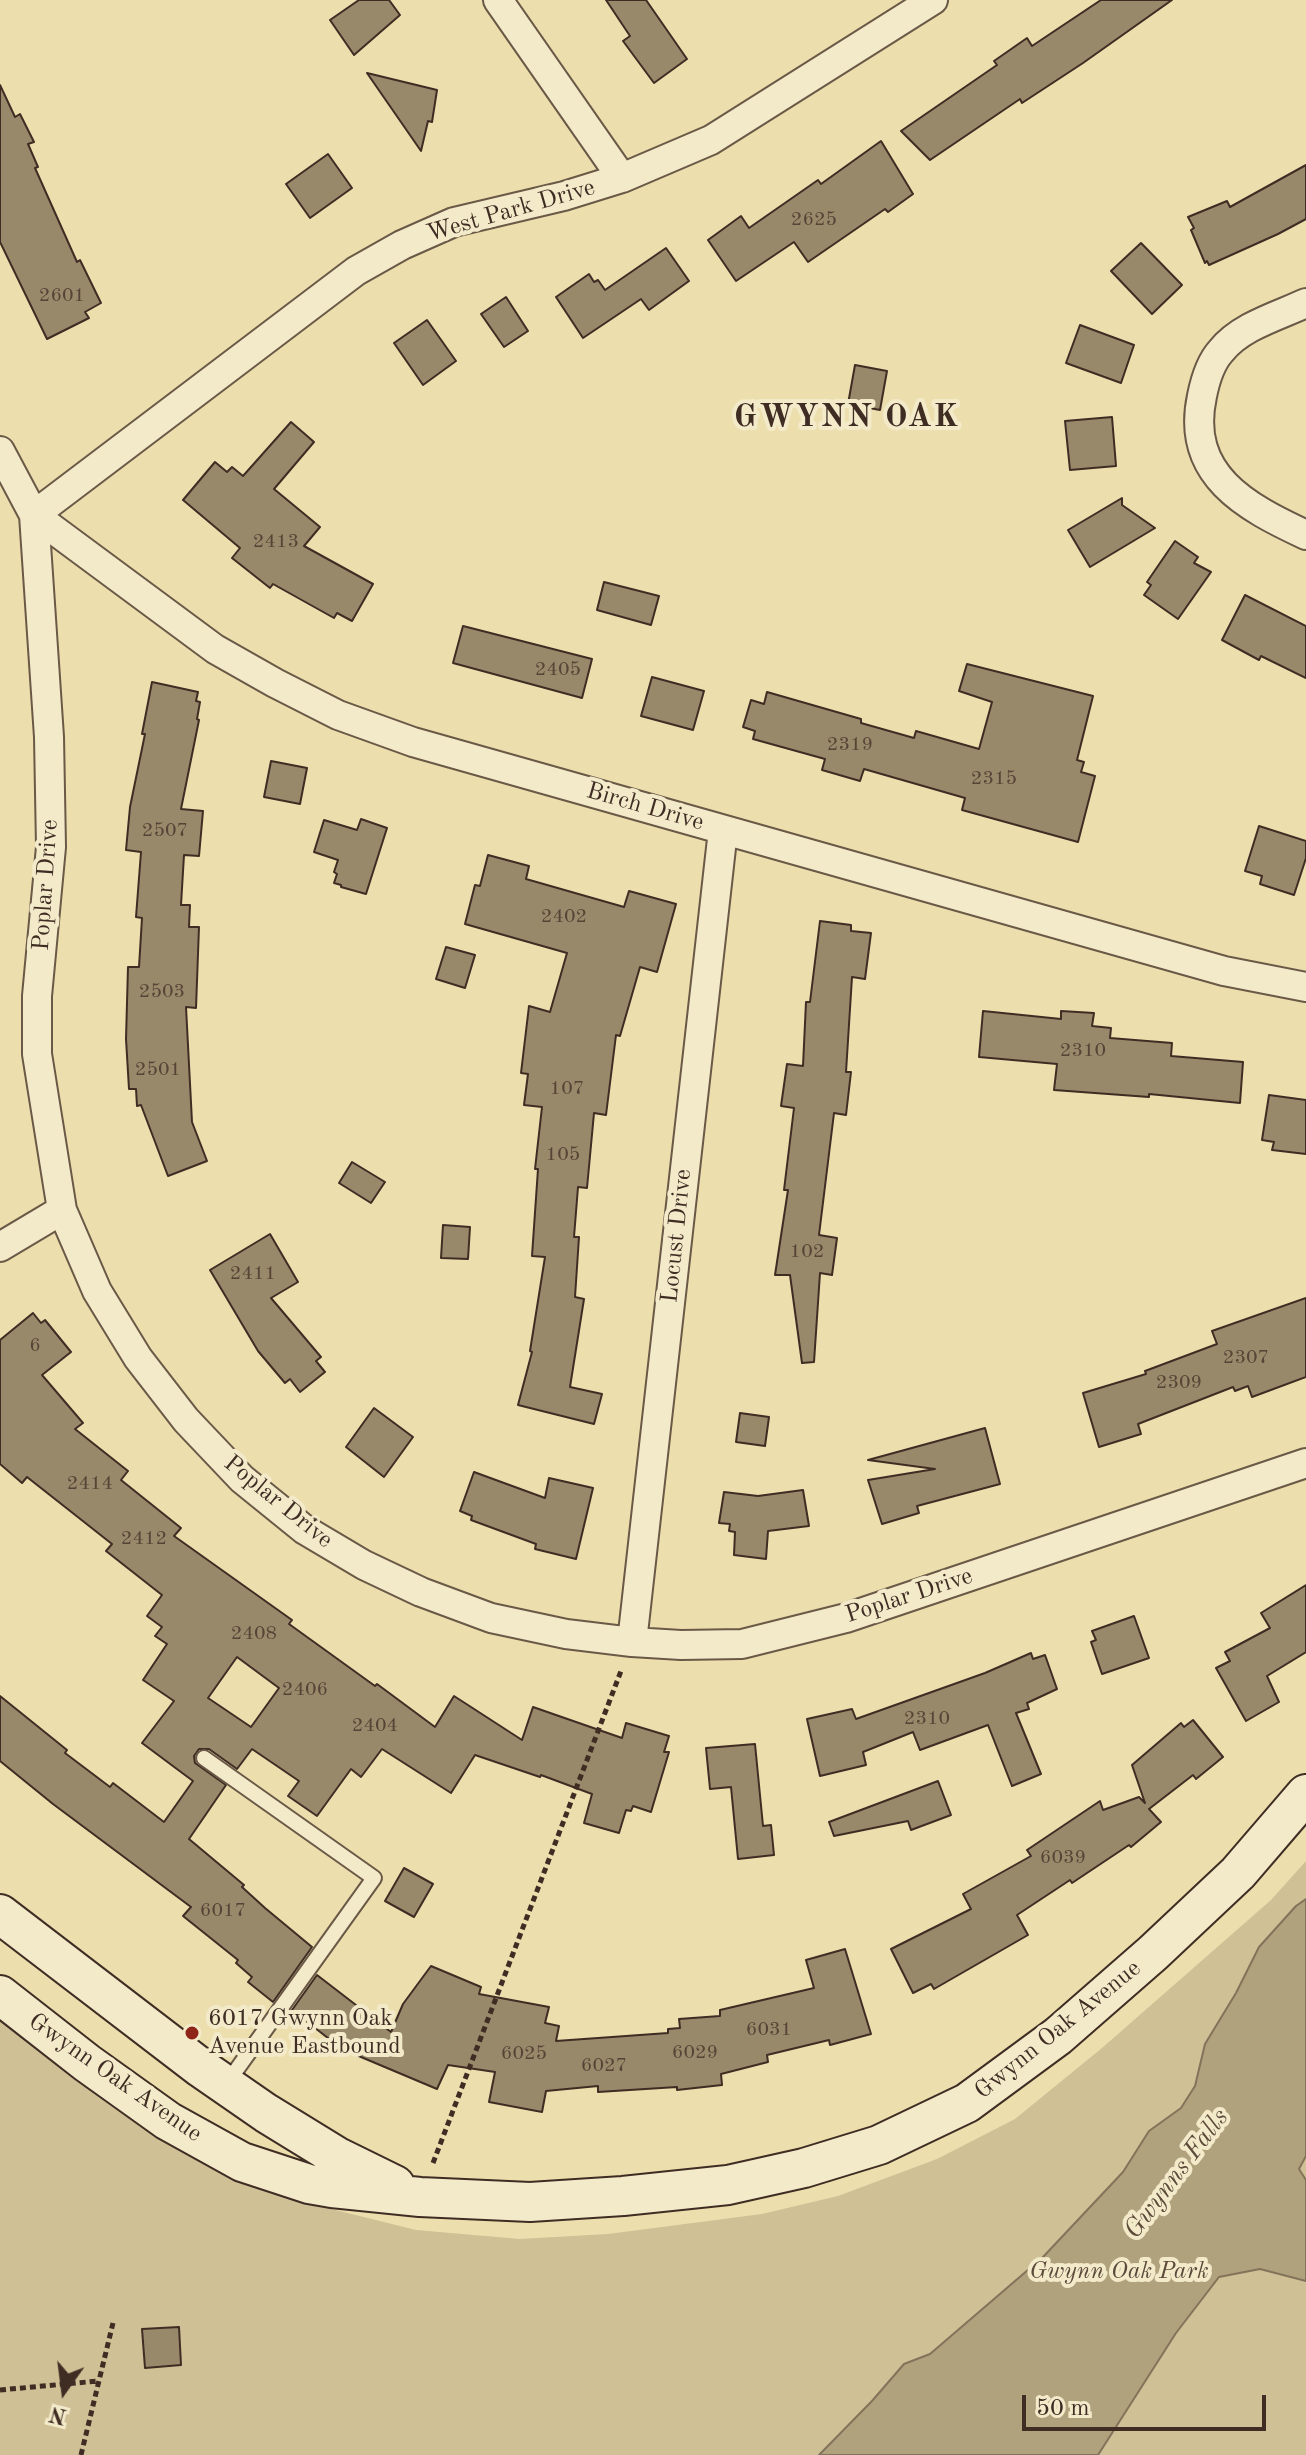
<!DOCTYPE html>
<style>
body{margin:0}
#map{position:relative;width:1306px;height:2455px;overflow:hidden;background:#ecdead;font-family:"Old Standard TT",serif}
canvas{display:block}
.north{position:absolute;left:24px;top:2351px;width:80px;height:80px;-webkit-text-stroke:6px #f3eaca;paint-order:stroke;rotate:194deg;font-size:22px;font-weight:700;line-height:32px;text-align:center;color:#3f2d24}
.north::after{content:'';display:block;margin:auto;width:28px;height:36px;background:#3f2d24;clip-path:polygon(50% 0,100% 100%,50% 72%,0 100%)}
.scale{position:absolute;left:1022px;top:2395px;width:244px;height:36px;box-sizing:border-box;border:4px solid #3f2d24;border-top:0;padding-left:10px;font-size:24px;line-height:28px;white-space:nowrap;color:#3f2d24;-webkit-text-stroke:6px #f3eaca;paint-order:stroke}
</style>
<div id="map">
<canvas width="1306" height="2455"></canvas>
<div class="north">N</div>
<div class="scale">50 m</div>
</div>
<script>
const g = document.querySelector('canvas').getContext('2d');
g.lineJoin = 'round';
function fillPath(path, color) { g.fillStyle = color; g.fill(path, 'evenodd'); }
function strokePath(path, color, width, dash) { g.strokeStyle = color; g.lineWidth = width; g.lineCap = dash ? 'butt' : 'round'; g.setLineDash(dash || []); g.stroke(path); }
function write(font, color, halo, rows, align = 'center') {
  g.font = font + ' "Old Standard TT",serif'; g.lineWidth = 8; g.setLineDash([]); g.textBaseline = 'middle'; g.strokeStyle = halo; g.fillStyle = color; for (const [text, x, y, turn = 0] of rows) {
    g.save(); g.translate(x, y); g.rotate((+turn || 0) * Math.PI / 180); g.textAlign = isNaN(turn) ? turn : align; if (halo) g.strokeText(text, 0, 0); g.fillText(text, 0, 0); g.restore();
  }
}
fillPath(new Path2D(`
 M1306,1861v594h-1306v-437l221,152 66,28 129,32 104,9 88,-5 154,-20 76,-18 99,-37 78,-40 87,-71 169,-148z`), '#cfc096');
const water = new Path2D(`
 M1306,1899v257l-7,13 7,11v101l-46,-12 -41,8 -43,56 -78,122h-279l53,-54 32,-37 26,-10 113,-97 80,-85 26,-41 32,-23 14,-22 10,-42 31,-51 23,-46 37,-41z`);
fillPath(water, '#b1a27e');
strokePath(water, '#83735a', 2);
const building = new Path2D(`
 M359,0h30l11,15 -46,40 -24,-35z
 M606,0h40l41,59 -33,24 -31,-42 7,-5z
 M1101,0h71l-89,63 -61,40 -2,-4 -90,61 -29,-29 96,-66 -3,-4 33,-23 5,8z
 M367,73l70,17 -5,32 -4,-1 -7,30z
 M0,85l15,32 5,-3 14,28 -6,2 10,23 -3,1 42,94 3,-2 21,43 -16,9 4,6 -42,21 -47,-97z
 M881,141l32,53 -25,18 -3,-3 -77,53 -14,-20 -58,39 -28,-41 33,-24 8,12 69,-48 3,4z
 M328,154l24,34 -42,30 -24,-34z
 M1306,165v54l-28,15 -69,31 -2,-4 -2,2 -14,-33 3,-2 -6,-11 39,-16 3,6z
 M1141,243l41,42 -30,29 -41,-43z
 M666,248l23,33 -40,29 -8,-11 -58,39 -27,-41 33,-23 5,8 4,-2 7,10z
 M506,297l22,34 -24,16 -23,-33z
 M427,320l29,41 -33,24 -29,-42z
 M1080,325l54,20 -13,38 -55,-20z
 M855,365l32,6 -7,39 -32,-6z
 M1112,417l4,49 -46,4 -5,-49z
 M291,422l23,20 -40,47 46,38 -16,19 69,38 -21,37 -15,-8 -3,5 -61,-34 -3,4 -38,-30 8,-10 -57,-48 32,-38 12,10 5,-5 11,9z
 M1122,498v7l33,23 -65,39 -22,-37z
 M1175,541l23,16 -4,6 17,9 -33,47 -34,-24 7,-10 -4,-3z
 M604,582l55,14 -8,29 -54,-15z
 M1245,595l61,31v52l-45,-22 -2,4 -37,-20z
 M463,626l129,33 -10,39 -129,-35z
 M967,664l126,32 -16,64 7,2 -3,10 14,4 -17,66 -116,-32 3,-12 -101,-29 -4,12 -38,-11 3,-11 -72,-20 2,-8 -12,-4 8,-27 13,4 3,-12 94,27v4l53,15 2,-7 63,18 13,-47 -33,-11z
 M652,677l52,14 -11,39 -52,-14z
 M152,682l46,10 -2,9 4,1 -3,17 2,1 -18,89 22,2 -4,45 -15,-1 -3,50h9l-1,22h10l-3,81 -10,-1 6,115 15,39 -39,15 -27,-71 -4,1 -1,-17h-7l-3,-50 2,-72h11l3,-49 -6,-1 5,-65 -15,-2 4,-43 15,-73h-3z
 M271,761l36,7 -7,36 -36,-7z
 M361,819l26,9 -21,66 -25,-7v-2l-7,-2 3,-9 -3,-2 4,-12 -24,-8 10,-32 33,10z
 M1259,826l47,15v17l-12,37 -34,-11 2,-8 -17,-5z
 M488,855l41,11 -3,13 98,28 5,-16 47,13 -19,68 -17,-5 -20,69 -4,-1 -10,80 -12,-2 -7,75 -9,-1 -4,50h5l-4,60 9,2 -14,88 32,7 -8,30 -76,-19 14,-53 -2,-1 15,-94 -13,-1 6,-87h-3l7,-62 -18,-2 4,-31 -7,-1 8,-67 21,6 17,-59 -102,-29 10,-39 5,1z
 M820,921l31,4v6l20,2 -6,46 -13,-2 -6,95h5l-5,43 -12,-2 -15,122 18,3 -5,37 -12,-2 -6,89 -12,1 -12,-88h-15l13,-85h-4l10,-82 -13,-2 6,-42 16,2 3,-64h4z
 M446,947l29,8 -10,33 -29,-9z
 M983,1011l78,8v-8l33,2 -2,13 19,2 -1,10 62,5 -1,13 72,6 -3,41 -91,-9v3l-95,-7 3,-26 -78,-7z
 M1269,1095l37,5v54l-34,-4 2,-8 -12,-2z
 M352,1162l33,20 -14,21 -32,-20z
 M443,1225l27,2 -2,32 -27,-1z
 M270,1234l28,48 -27,16 50,59 -5,4 9,11 -25,20 -10,-13 -5,4 -27,-32 -48,-81z
 M1306,1298v79l-54,20 -4,-11 -13,5 -2,-4 -95,37 3,10 -42,13 -16,-54 63,-19 -1,-3 72,-27 -5,-13z
 M33,1313l8,10 4,-3 26,32 -29,23 41,48 -8,6 53,42 -7,9 60,48 -7,8 118,84 -3,4 86,62 2,-2 58,43 19,-31 68,44 11,-33 89,31 4,-15 43,13 -5,16h5l-18,60 -18,-6 -2,5 -5,-1 -7,23 -35,-10 8,-29 -51,-19 -1,2 -65,-22 -24,38 -69,-44 -21,28 -10,-8 -34,47 -29,-20 11,-15 -47,-32 -15,20 -28,-20h-10l-5,7 1,7 31,22 -37,54 55,46 -2,2 23,21 47,39 -39,55 -25,-20 4,-5 -16,-14 2,-3 -55,-44 8,-9 -138,-103 -53,-43v-65l67,54 -2,3 45,34 3,-4 51,39 29,-41 -51,-38 32,-42 -31,-21 24,-36 -12,-8 7,-9 -15,-11 15,-21 -56,-44 6,-7 -85,-67 -5,6 -22,-19v-124zM237,1657l42,31 -28,39 -43,-29z
 M374,1408l39,29 -29,40 -38,-30z
 M740,1413l29,4 -4,29 -29,-4z
 M985,1428l15,56 -83,22 2,7 -37,11 -14,-44 67,-11 -67,-9z
 M474,1472l71,26 4,-20 44,10 -17,71 -41,-10 1,-5 -65,-24 1,-4 -12,-5z
 M803,1490l6,36 -41,5 -2,28 -32,-4 1,-23 -6,-1 1,-7 -11,-1 5,-31 34,4z
 M1306,1585v67l-39,24 12,26 -33,19 -30,-53 14,-7 -5,-9 45,-24 -9,-15z
 M1134,1616l15,42 -47,16 -11,-32 5,-2 -4,-9z
 M1031,1653l2,6 12,-4 12,34 -30,14 2,6 -13,4 25,61 -29,12 -24,-61 -68,25 -7,-18 -50,20 3,13 -46,11 -13,-57 45,-10 4,10 129,-46z
 M1193,1720l30,37 -27,22 -3,-4 -44,34 12,13 -30,25 -2,-2 -57,38 -2,-3 -53,35 11,20 -94,54 -3,-5 -18,9 -22,-44 80,-40 -8,-15 68,-38 -4,-6 73,-49 3,9 36,-13 6,6 -13,-38 49,-42 3,4z
 M755,1744l8,82 8,-1 3,30 -36,4 -7,-72 -21,2 -4,-41z
 M938,1781l13,34 -40,15 -3,-9 -74,15 -5,-14z
 M404,1868l29,16 -19,33 -29,-16z
 M845,1949l26,85 -41,11 -1,-5 -62,15 1,7 -47,12 1,11 -45,5v-3l-79,5v-6l-52,5 -4,21 -53,-10 6,-30 -47,-7 -11,24 -95,-40 -50,-39 25,-35 74,57 12,-28 28,-38 50,21 -2,7 70,13 -4,16 14,3 -3,15 112,-8v-4l12,-1 -1,-9 41,-3v-6l94,-22 -8,-28z
 M179,2327l2,38 -36,3 -3,-39z`);
fillPath(building, '#99896b');
strokePath(building, '#3f2d24', 2);
const lane = new Path2D(`
 M204,1758l170,120 -147,205`);
const street = new Path2D(`
 M498,0l124,178
 M1306,303c-28,13 -65,23 -85,48 -11,12 -16,30 -19,45 -17,79 44,111 104,139
 M0,451l34,64 15,222 2,110 -14,149v58l25,156 35,81 41,67 48,62 56,59 63,51 59,35 57,27 70,26 75,16 66,8 49,3 61,-1 104,-26 460,-155
 M34,515l181,134 60,34 63,32 75,27 811,229 82,16
 M34,515l322,-244 46,-26 52,-23 110,-26 58,-18 89,-38 222,-140
 M0,1247l62,-37
 M632,1642l91,-812`);
const secondary = new Path2D(`
 M0,1914l201,154 65,45 70,43 59,29
 M0,1995l87,68 81,58 74,41 67,22 23,4 88,9 110,5 93,-6 105,-11 76,-17 75,-23 88,-42 91,-67 95,-83 85,-80 68,-79`);
strokePath(lane, '#6a5946', 18);
strokePath(street, '#6a5946', 32);
strokePath(secondary, '#3f2d24', 42);
strokePath(new Path2D(`
 M433,2163l188,-492
 M0,2390l98,-9
 M81,2455l32,-132`), '#3f2d24', 5, [6, 4]);
strokePath(lane, '#f3eaca', 14);
strokePath(street, '#f3eaca', 28);
strokePath(secondary, '#f3eaca', 38);
for (const [x, y, r, color] of [
 [192,2033,8,"#8f2418"]
]) { const dot = new Path2D(); dot.arc(x, y, r, 0, 2 * Math.PI); g.fillStyle = color; g.fill(dot); strokePath(dot, '#f3eaca', 3); }
write('20px', '#564436', null, [
 ["2625",814,220],
 ["2601",62,296],
 ["2413",276,542],
 ["2405",558,670],
 ["2319",850,745],
 ["2315",994,779],
 ["2507",165,831],
 ["2402",564,917],
 ["2503",162,992],
 ["2310",1083,1051],
 ["2501",158,1070],
 ["107",567,1089],
 ["105",563,1155],
 ["102",807,1252],
 ["2411",253,1274],
 ["6",35,1346],
 ["2307",1246,1358],
 ["2309",1179,1383],
 ["2414",90,1484],
 ["2412",144,1539],
 ["2408",254,1634],
 ["2406",305,1690],
 ["2310",927,1719],
 ["2404",375,1726],
 ["6039",1063,1858],
 ["6017",223,1911],
 ["6031",769,2030],
 ["6029",695,2053],
 ["6025",524,2054],
 ["6027",604,2066]
]);
write('24px', '#3f2d24', '#f3eaca', [
 ["West Park Drive",511,211,-16],
 ["Birch Drive",645,807,16],
 ["Poplar Drive",46,885,-86],
 ["Locust Drive",677,1236,-84],
 ["Poplar Drive",278,1502,39],
 ["Poplar Drive",909,1596,-18],
 ["Gwynn Oak Avenue",1058,2030,-39],
 ["Gwynn Oak Avenue",115,2078,35]
]);
write('24px', '#3f2d24', '#f3eaca', [
 ["6017 Gwynn Oak",208,2019],
 ["Avenue Eastbound",208,2047]
], 'left');
write('italic 24px', '#5c4a3b', '#f3eaca', [
 ["Gwynn Oak Park",1119,2272]
]);
write('italic 26px', '#5c4a3a', '#f3eaca', [
 ["Gwynns Falls",1177,2174,-53]
]);
g.letterSpacing = '2px';
write('bold 32px', '#3f2d24', '#f3eaca', [
 ["GWYNN OAK",847,418]
]);
g.letterSpacing = '0px';
</script>
